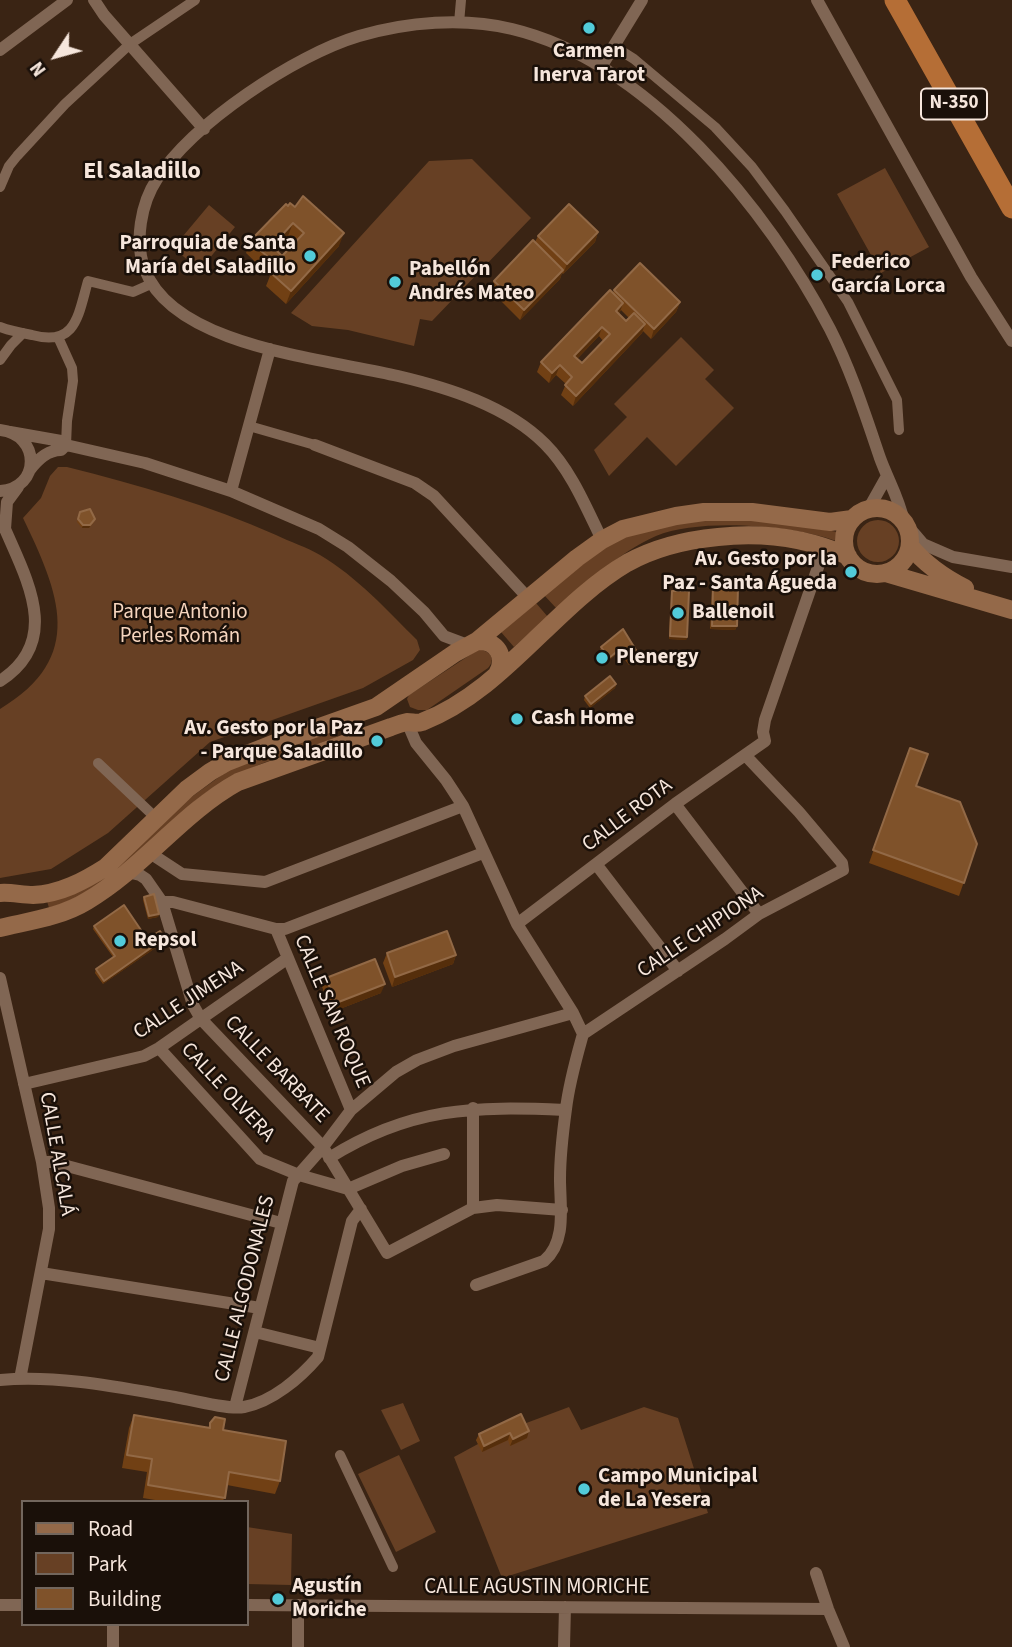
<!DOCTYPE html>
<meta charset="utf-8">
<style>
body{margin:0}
#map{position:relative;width:1012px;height:1647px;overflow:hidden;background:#3a2414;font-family:"Source Sans 3",sans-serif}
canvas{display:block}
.legend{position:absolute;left:21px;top:1500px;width:228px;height:126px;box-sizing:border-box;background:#1a1009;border:2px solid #72665d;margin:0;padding:9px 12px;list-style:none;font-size:21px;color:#f6e6dc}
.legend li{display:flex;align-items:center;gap:14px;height:35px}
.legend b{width:35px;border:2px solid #72665d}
.north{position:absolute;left:21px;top:21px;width:70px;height:70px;-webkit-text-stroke:5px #1a1009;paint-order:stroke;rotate:234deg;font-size:19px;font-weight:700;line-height:28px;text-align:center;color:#f6e6dc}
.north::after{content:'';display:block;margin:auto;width:24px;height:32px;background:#f6e6dc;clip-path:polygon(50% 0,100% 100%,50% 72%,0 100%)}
</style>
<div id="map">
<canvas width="1012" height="1647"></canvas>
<ul class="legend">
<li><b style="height:9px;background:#946949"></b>Road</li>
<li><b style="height:19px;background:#674024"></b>Park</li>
<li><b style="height:19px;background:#7f522a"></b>Building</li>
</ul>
<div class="north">N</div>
</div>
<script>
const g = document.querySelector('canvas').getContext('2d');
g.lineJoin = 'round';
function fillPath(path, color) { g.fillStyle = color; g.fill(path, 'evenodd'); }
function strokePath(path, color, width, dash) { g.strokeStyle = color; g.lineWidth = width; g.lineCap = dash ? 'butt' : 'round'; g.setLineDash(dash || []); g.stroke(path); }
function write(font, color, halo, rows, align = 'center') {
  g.font = font + ' "Source Sans 3",sans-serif'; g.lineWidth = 5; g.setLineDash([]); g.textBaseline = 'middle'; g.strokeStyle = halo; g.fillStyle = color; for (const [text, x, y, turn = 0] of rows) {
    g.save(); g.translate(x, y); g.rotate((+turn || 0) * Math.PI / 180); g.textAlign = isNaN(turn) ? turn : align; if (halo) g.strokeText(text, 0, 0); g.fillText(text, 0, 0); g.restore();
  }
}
fillPath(new Path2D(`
 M472,159l59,59 -99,103 -12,-2 -6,27 -66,-16 -36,-4 -21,-13 138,-152z
 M885,168l44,79 -48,26 -44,-79z
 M209,205l26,22 -35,43 -27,-22z
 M681,337l33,33 -9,9 29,29 -58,58 -29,-29 -38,39 -15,-26 33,-33 -13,-13z
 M58,467h9c71,18 142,38 209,68 14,7 31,12 44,20 37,22 67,55 97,85l3,10 -7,10 -50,28 -153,54 -102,91 -57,36 -51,9v-169c87,-52 59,-116 23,-191l18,-20 9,-22z
 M705,520l62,1 71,11 -2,9c-44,-16 -136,-23 -180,-5 -37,16 -68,47 -99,73l-13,-14 71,-56 35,-11z
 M857 541a21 21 0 1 1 42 0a21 21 0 1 1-42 0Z
 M536,603l12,14 -34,30 -13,-15z
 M479,649c10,2 18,9 9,19l-61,42h-9l-8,-3 -3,-8 2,-4z
 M335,730l2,7c-45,16 -93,29 -133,57 -14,10 -24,21 -36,33 -35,34 -71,67 -119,81l-2,-7 186,-134z
 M403,1403l17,38 -19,9 -20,-40z
 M569,1407l12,23 63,-23 34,11 30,95 -206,65 -48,-121 24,-13 -2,-4 42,-20 3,5z
 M399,1455l37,77 -40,20 -38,-78z
 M247,1527l45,7 -1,51 -44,-1z`), '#674024');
strokePath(new Path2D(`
 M459,23l2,-23
 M615,47l19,12 81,68 37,40 33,44 63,91 49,98 2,30
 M0,187l9,-21 8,-10 48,-52 65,-60 65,-44
 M0,327c10,4 21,6 32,8 44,12 46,-19 56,-54l45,11 18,-8
 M58,337l14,31 1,13 -6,40 -1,24
 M0,360l11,-15 12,-12
 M249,426l66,19
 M98,763l58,55
 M340,1455l53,112`), '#806654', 10);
strokePath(new Path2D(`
 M94,0l10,15 100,114
 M817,0l154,277 41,64
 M0,50l67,-50
 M601,67l41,-67
 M0,430c41,4 41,59 0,61
 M10,432l51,9 5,4 79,18 86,28 88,38 29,18 43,34 33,31 20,24 24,9
 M315,445l100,38 19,13 95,103
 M29,471c8,-11 18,-21 32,-21l5,-5
 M231,491l39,-142
 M869,508l18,-32
 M906,524l17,20 30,13 59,10
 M0,526l5,3c22,51 57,112 -5,152
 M5,529l2,-27 11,-15
 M602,540c-16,-33 -31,-70 -57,-96 -38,-38 -96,-56 -147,-68 -71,-17 -224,-29 -253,-106 -11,-28 -4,-67 12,-91 36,-56 138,-124 202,-143 48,-14 104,-19 153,-7 137,33 256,181 318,300 21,41 35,85 50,129 8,22 19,40 24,64
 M407,722l9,21 30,37 17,26 54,118 56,89 10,21c-7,25 -14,49 -17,75 -3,22 -6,47 -6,70 0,27 7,63 -16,82l-68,24
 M675,804l84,110
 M150,853l32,21 83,8 198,-76
 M596,864l82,107
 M127,872l13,3 6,4 16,23 31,103 8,14 122,128 64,106 86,-45 24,-3 65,5
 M162,902h11l103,27h9l198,-76
 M517,924l158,-120 90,-63 -2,-9 2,-12 60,-173
 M276,929l75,181
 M0,978l42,184 7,46v21l-29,150
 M583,1034l142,-95 34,-25 84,-44 -1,-7 -43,-51 -53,-56
 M159,1048l101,111 39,16 49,14 54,-23 42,-12
 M24,1084l120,-28 15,-8 129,-90
 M329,1158c81,-51 145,-52 236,-48
 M42,1162h10l229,61
 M473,1208v-100
 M41,1273l219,35
 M255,1332l65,16
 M0,1380c59,-5 117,7 175,17 16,3 54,13 69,10 28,-5 56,-29 74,-50l34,-136 9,-12
 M235,1407l58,-226 30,-34 28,-37 45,-38 21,-12 37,-14 119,-33
 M816,1573l12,36 16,38
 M0,1605h23
 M247,1605l581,4
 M113,1647v-23
 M298,1647v-42
 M564,1647l1,-40`), '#806654', 12);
strokePath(new Path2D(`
 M844 541a33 33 0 1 1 66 0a33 33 0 1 1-66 0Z
 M910,546c16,19 33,31 55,42
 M886,573l126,37
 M477,641c20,-1 30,16 20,33
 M0,893c11,-1 22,2 33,2 27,-1 51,-14 73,-28l81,-78 23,-17 17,-10 56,-22 93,-33 79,-54 22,-12 100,-83 25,-18 21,-11 53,-13 28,-4h48l78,10 22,-3
 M0,928c29,-7 61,-11 87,-27 56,-33 95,-88 151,-119l153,-55c5,-2 11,-4 16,-5 6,0 9,2 15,0 81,-31 132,-116 205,-159 29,-16 59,-23 91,-26 45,-5 89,1 130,19`), '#946949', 18);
strokePath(new Path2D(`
 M895,0l117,208`), '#b56e36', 21);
fillPath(new Path2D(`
 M286,204l53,42 -53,58 -20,-18 4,-10 -24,-23 4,-12zM288,236l7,6 -13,14 -6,-6z
 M598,232l-3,10 -32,32 -1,-1 -2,6 -40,41 -30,-30 4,-9 41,-39 3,-6z
 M614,290l66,12 -4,10 -25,27 -8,-8 -1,2 -69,73 -12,-11 5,-11 -10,-9 -7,8 -12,-11 4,-10 72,-69zM621,310l8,8 -3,3 -7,-8zM599,336l4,5 -21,22 -5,-4z
 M80,512l14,10 -5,6h-7l-5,-6z
 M713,586l24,40 -2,4 -25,-1 2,-40z
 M672,591l15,46 -1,3 -17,-1 2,-45z
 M623,629l15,30 -9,6 -10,-13 -11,9 -8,-10 1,-4z
 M616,684l-1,4 -25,20 -6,-8 1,-4z
 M910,748l6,38 61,58 -18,52 -90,-33z
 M144,897l15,17 -1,3 -10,2 -5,-19z
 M94,926l53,13 18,-1 -1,4 -61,42 -8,-11 1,-4 17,-12 -20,-28z
 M387,953l69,2 -3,9 -61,23 -9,-24z
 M326,978l55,15 -49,19 -10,-25z
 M521,1414l6,24 -17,8 -2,-6 -26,12 -6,-12 3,-6z
 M134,1415l74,13 2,-5 13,7 57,51 -5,13 -48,-9 -4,17h-56l-24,-4 4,-26 -25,-4 7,-40z`), '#714014');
fillPath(new Path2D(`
 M293,223l-5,13 -21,23 5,-13z
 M598,232l-3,10 -32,32 4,-10z
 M344,233l-5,13 -53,58 5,-13z
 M563,270l-3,9 -40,41 4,-10z
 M680,302l-4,10 -25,27 3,-10z
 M623,303l-3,9 -8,8 4,-9z
 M645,324l-3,9 -69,73 3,-10z
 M602,327l-3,9 -29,30 4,-10z
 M560,365l-4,10 -7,8 3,-10z
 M95,519l-6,9h-7l1,-3z
 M712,626h25l-2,4 -25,-1z
 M670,636l17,1 -1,3 -17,-1z
 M620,649l-1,3 -11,9 1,-3z
 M616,684l-1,4 -25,20 1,-4z
 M159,914l-1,3 -10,2 1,-3z
 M165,938l-1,4 -61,42 1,-3z
 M456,955l-3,9 -61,23 3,-10z
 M385,984l-4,9 -49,19 4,-9z
 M529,1431l-2,7 -17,8 3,-7z
 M510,1433l-2,7 -26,12 2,-6z`), '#552e0b');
const building = new Path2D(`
 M303,196l41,37 -53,58 -20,-18 7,-7 -28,-25 36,-37 2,2 2,-3 5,4zM293,223l11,10 -22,23 -10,-10z
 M569,204l29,28 -31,32 -29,-28z
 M533,240l30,30 -39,40 -30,-29z
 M640,263l40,39 -26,27 -40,-39z
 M610,290l13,13 -7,8 10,10 8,-8 11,11 -69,72 -11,-11 7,-8 -12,-12 -8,8 -11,-11zM602,327l8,7 -28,29 -8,-7z
 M90,509l5,10 -5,6h-7l-5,-6 2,-7z
 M713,586l25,1 -1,39h-25z
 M672,591h17l-2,46 -17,-1z
 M623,629l16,26 -8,7 -11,-13 -11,9 -8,-11z
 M610,676l6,8 -25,20 -6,-8z
 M910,748l18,6 -12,32 44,16 17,42 -13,39 -91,-33z
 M154,894l5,20 -10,2 -5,-19z
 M124,905l23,34 13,-8 5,7 -61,43 -8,-12 19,-13 -21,-30z
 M447,931l9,24 -61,22 -8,-24z
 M375,959l10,25 -49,19 -10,-25z
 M521,1414l8,17 -16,8 -3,-6 -26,13 -5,-12z
 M134,1415l76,13v-5l5,-6 10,2 -2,11 63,11 -6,40 -51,-9 -4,26 -77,-13 4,-26 -25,-4z`);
fillPath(building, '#7f522a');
strokePath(building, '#926946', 2);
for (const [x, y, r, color] of [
 [589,28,7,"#52cbd9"],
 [310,256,7,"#52cbd9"],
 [817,275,7,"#52cbd9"],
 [395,282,7,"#52cbd9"],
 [851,572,7,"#52cbd9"],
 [678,613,7,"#52cbd9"],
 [602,658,7,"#52cbd9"],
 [517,719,7,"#52cbd9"],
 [377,741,7,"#52cbd9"],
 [120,941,7,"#52cbd9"],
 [584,1489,7,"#52cbd9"],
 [278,1599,7,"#52cbd9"]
]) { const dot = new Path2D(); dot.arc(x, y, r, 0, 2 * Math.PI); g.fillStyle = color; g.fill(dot); strokePath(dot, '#1a1009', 2.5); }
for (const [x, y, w] of [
 [954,104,66]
]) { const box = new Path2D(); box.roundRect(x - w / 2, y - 15.5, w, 31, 5); g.fillStyle = '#1a1009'; g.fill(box); strokePath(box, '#f6e6dc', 2); }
write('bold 19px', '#f6e6dc', null, [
 ["N-350",954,104]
]);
write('bold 21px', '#f6e6dc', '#1a1009', [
 ["Carmen",589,52,"center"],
 ["Inerva Tarot",589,76,"center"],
 ["Parroquia de Santa",296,244,"right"],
 ["María del Saladillo",296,268,"right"],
 ["Federico",831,263],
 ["García Lorca",831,287],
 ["Pabellón",409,270],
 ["Andrés Mateo",409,294],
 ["Av. Gesto por la",837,560,"right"],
 ["Paz - Santa Águeda",837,584,"right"],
 ["Ballenoil",692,613],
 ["Plenergy",616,658],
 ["Cash Home",531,719],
 ["Av. Gesto por la Paz",363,729,"right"],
 ["- Parque Saladillo",363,753,"right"],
 ["Repsol",134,941],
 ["Campo Municipal",598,1477],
 ["de La Yesera",598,1501],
 ["Agustín",292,1587],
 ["Moriche",292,1611]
], 'left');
write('21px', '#f6d5be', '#1a1009', [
 ["Parque Antonio",180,613],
 ["Perles Román",180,637]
]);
write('21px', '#f6e6dc', '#1a1009', [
 ["CALLE ROTA",628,816,-37],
 ["CALLE CHIPIONA",701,933,-34],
 ["CALLE JIMENA",189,1001,-33],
 ["CALLE SAN ROQUE",331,1012,67],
 ["CALLE BARBATE",276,1070,46],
 ["CALLE OLVERA",227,1093,47],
 ["CALLE ALCALÁ",56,1154,80],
 ["CALLE ALGODONALES",246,1289,-76],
 ["CALLE AGUSTIN MORICHE",537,1588]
]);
write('bold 24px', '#f6e6dc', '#1a1009', [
 ["El Saladillo",142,173]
]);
</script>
